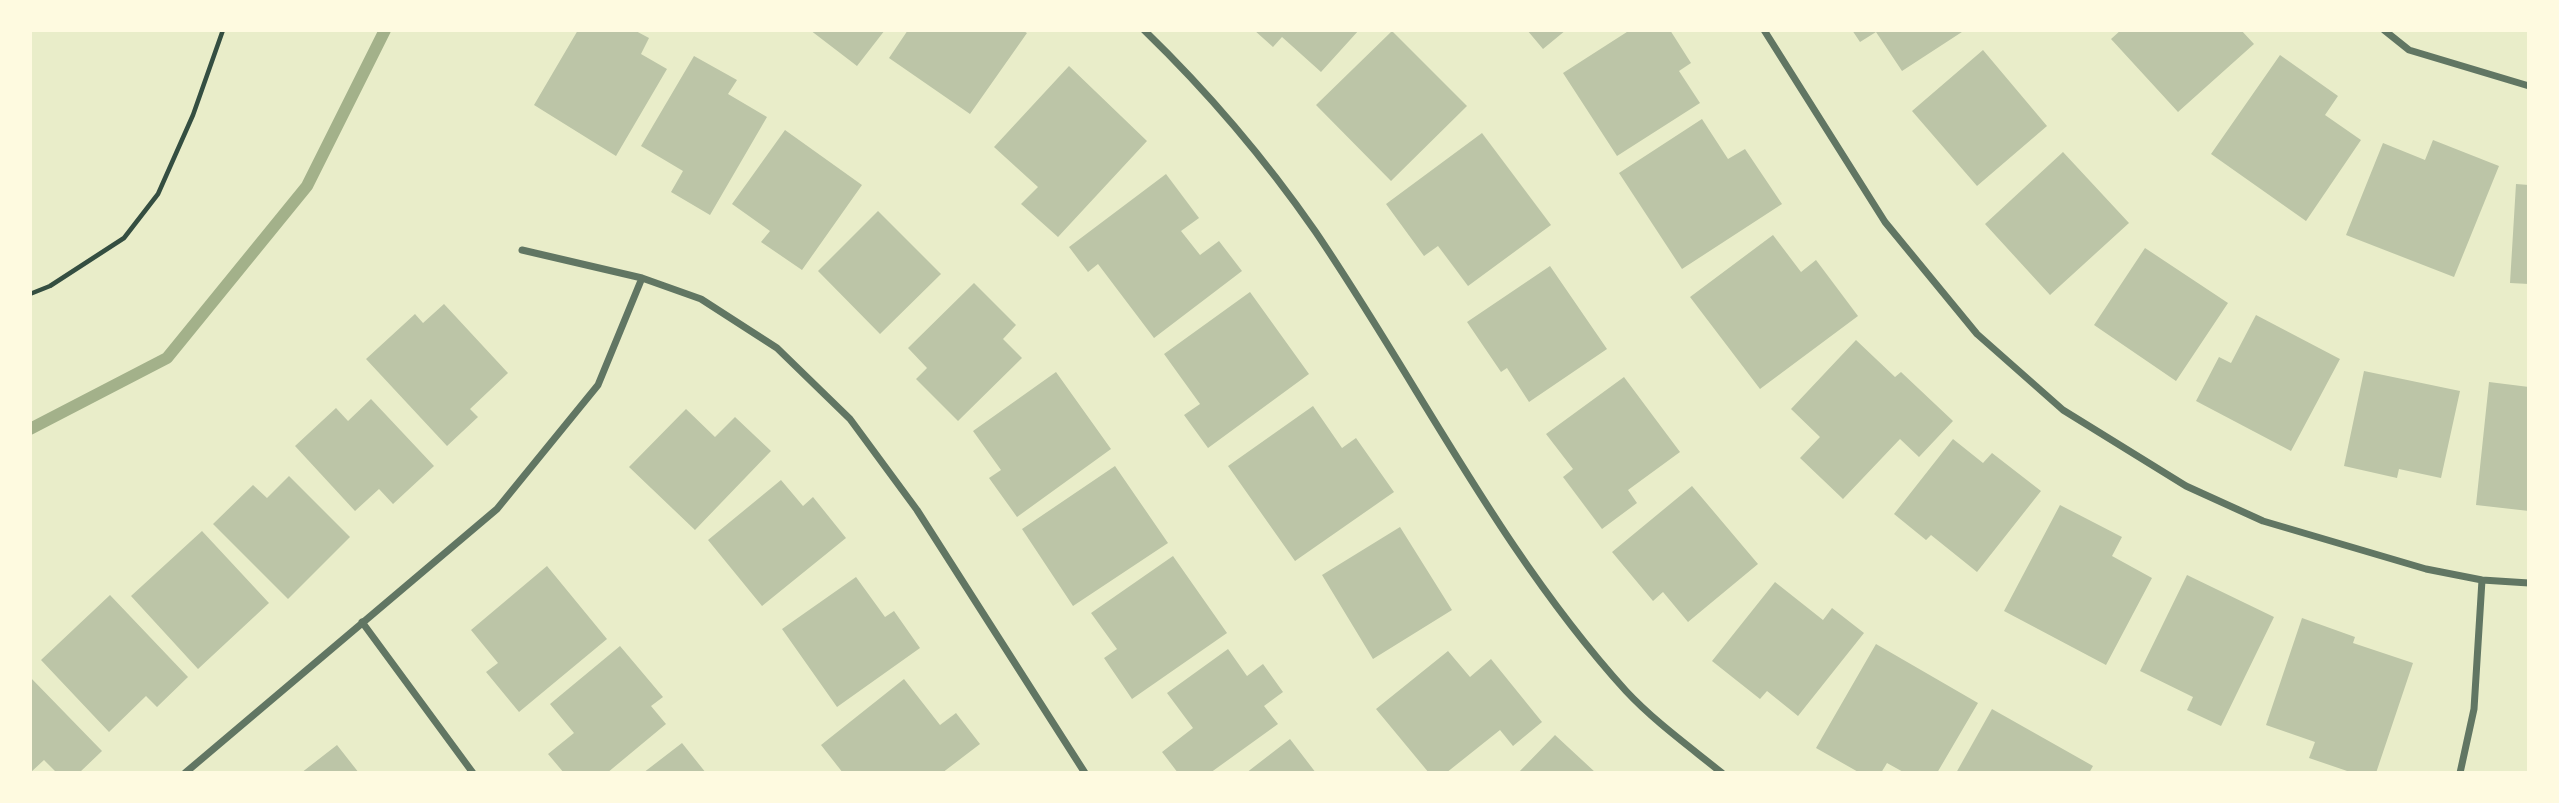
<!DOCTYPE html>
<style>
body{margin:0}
#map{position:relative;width:2559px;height:803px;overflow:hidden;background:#e9edc9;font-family:"DejaVu Sans",sans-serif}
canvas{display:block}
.frame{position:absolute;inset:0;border:32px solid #fefae0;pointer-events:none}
</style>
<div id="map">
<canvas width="2559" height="803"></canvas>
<div class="frame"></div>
</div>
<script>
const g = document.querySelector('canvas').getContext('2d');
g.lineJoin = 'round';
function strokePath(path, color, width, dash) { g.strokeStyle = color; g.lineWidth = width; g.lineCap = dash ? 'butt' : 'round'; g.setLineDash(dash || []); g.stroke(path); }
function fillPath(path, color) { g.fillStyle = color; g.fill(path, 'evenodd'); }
strokePath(new Path2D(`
 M30,429l137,-71 140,-172 78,-156`), '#a3b18a', 12);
fillPath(new Path2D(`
 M578,30h56l15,8 -8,16 26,15 -51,87 -82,-51z
 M810,30h75l-28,36z
 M908,30h114l5,3 -57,81 -81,-56z
 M1254,30h105l-38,42 -39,-35 -9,10z
 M1527,30h39l-23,19z
 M1630,30h40l21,33 -12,8 21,32 -83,53 -54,-83z
 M1852,30h113l-63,41 -26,-39 -16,10z
 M2121,30h120l13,14 -76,68 -67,-73z
 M1392,31l75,75 -76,75 -75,-76z
 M1983,50l64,76 -70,60 -65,-75z
 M2280,55l58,41 -13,19 36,25 -55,81 -95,-67z
 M694,56l43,24 -9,14 39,23 -57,98 -39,-23 12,-21 -42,-25z
 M1069,66l78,75 -89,96 -37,-33 17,-17 -44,-40z
 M1702,119l26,40 17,-10 37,55 -100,65 -63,-96z
 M785,130l77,55 -60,85 -41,-28 9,-11 -38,-27z
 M1482,133l69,92 -83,61 -30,-40 -14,10 -38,-52z
 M2433,140l66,26 -45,111 -108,-42 37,-92 42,17z
 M2063,152l66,71 -79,72 -65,-71z
 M1166,174l33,44 -18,13 19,24 19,-14 23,30 -88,67 -56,-74 -10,8 -19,-25z
 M2516,184l13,1v99l-19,-1z
 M878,211l63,63 -61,60 -62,-63z
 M1773,235l28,37 15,-12 42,56 -98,73 -70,-92z
 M2145,248l83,55 -52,78 -82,-56z
 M1550,266l57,83 -78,53 -22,-34 -6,4 -34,-50z
 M974,283l42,42 -13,14 19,19 -64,63 -42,-42 11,-11 -19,-20z
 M1250,292l59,82 -101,74 -24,-33 16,-11 -36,-50z
 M444,304l64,69 -38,36 8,8 -31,29 -81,-87 49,-45 8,9z
 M2256,315l84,44 -49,92 -95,-50 23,-44 12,6z
 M1856,340l39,37 6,-5 52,49 -34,36 -19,-18 -57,60 -43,-41 20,-21 -29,-28z
 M2364,371l96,20 -19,87 -42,-9 -2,9 -53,-12z
 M1056,372l55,77 -94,68 -28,-39 12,-8 -28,-39z
 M1624,377l56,75 -52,38 9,13 -35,26 -39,-52 10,-8 -27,-35z
 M2489,382l40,5v124l-53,-6z
 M371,399l63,67 -41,38 -14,-15 -24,22 -60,-65 41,-38 12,13z
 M1313,406l29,42 14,-10 38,54 -99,69 -67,-95z
 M686,409l29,28 20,-20 36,34 -76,79 -66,-63z
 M1953,439l30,24 9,-10 49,38 -64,81 -46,-37 -5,5 -32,-26z
 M1115,466l53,77 -95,63 -51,-77z
 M289,476l61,61 -62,62 -75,-75 40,-39 14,13z
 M781,480l22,26 10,-9 33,41 -84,68 -54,-66z
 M1692,486l66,78 -70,58 -25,-30 -10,9 -41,-49z
 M2060,505l62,32 -10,19 40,22 -46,87 -102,-54z
 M1400,527l52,83 -79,49 -51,-84z
 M202,531l67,72 -71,66 -67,-73z
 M1173,556l54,77 -95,66 -28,-41 13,-9 -26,-36z
 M547,566l60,73 -88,73 -33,-40 12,-9 -27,-33z
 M2187,575l87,42 -53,109 -34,-16 6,-13 -53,-26z
 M856,577l29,40 9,-6 26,37 -83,59 -55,-78z
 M1775,582l48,38 9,-12 32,25 -66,83 -31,-25 -7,8 -48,-38z
 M110,595l78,82 -31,30 -11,-11 -37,36 -68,-72z
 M2302,618l53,19 -2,6 60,20 -37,110h-23l-44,-15 6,-16 -49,-17z
 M1876,644l102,59 -41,70h-32l-18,-10 -6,10h-21l-44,-25z
 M620,646l43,51 -12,9 15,18 -59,49h-43l-16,-19 26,-21 -24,-29z
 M1228,649l19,27 16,-12 20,28 -19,14 14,18 -68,49h-32l-16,-21 31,-24 -26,-35z
 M1448,651l22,26 21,-18 51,63 -29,24 -13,-16 -54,43h-17l-53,-64z
 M30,677l72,74 -23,22h-22l-13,-13 -14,13z
 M904,679l36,46 16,-12 24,31 -38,29h-99l-22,-28z
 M1992,709l101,57 -4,7h-133z
 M1555,735l41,38h-78z
 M1290,739l26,34h-70z
 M682,743l24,30h-63z
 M337,745l22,28h-58z`), '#bcc5a7');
strokePath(new Path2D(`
 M30,294l20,-8 74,-48 34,-44 35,-79 30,-85`), '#344e41', 4.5);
strokePath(new Path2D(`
 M1144,30c63,61 121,129 171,201 104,153 186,322 311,460 28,30 64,56 96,82
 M1764,30l121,192 92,112 86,76 123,76 77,35 163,48 56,11 47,3
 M2384,30l25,20 120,36
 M522,250l120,28 59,21 76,49 73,71 67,91 168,263
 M362,622l111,151
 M185,773l312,-264 101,-124 44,-107
 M2460,773l14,-64 8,-129`), '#617663', 7);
</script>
